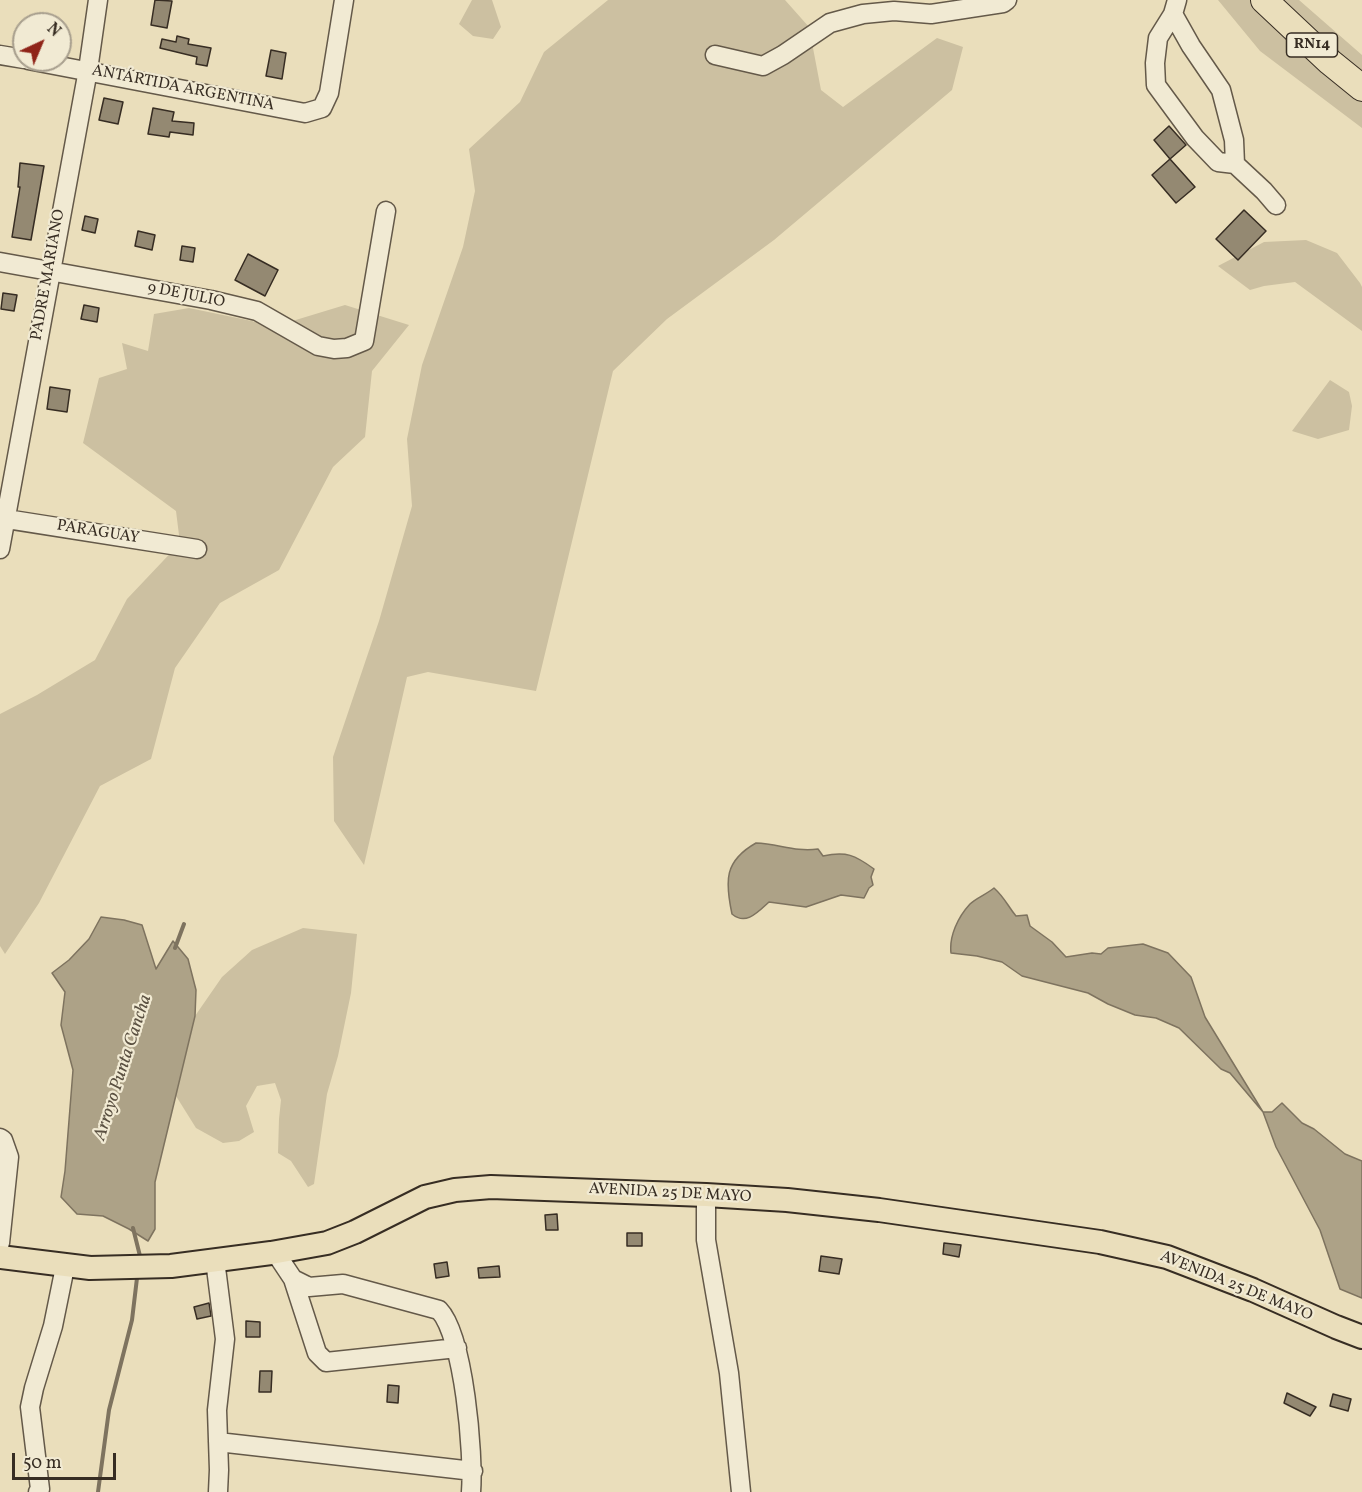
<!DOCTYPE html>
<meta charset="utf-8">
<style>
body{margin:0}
#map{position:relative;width:1362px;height:1492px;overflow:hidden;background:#eadebb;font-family:Vollkorn,serif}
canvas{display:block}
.north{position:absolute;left:12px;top:12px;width:60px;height:60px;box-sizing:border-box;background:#f1ead3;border:2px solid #a79e8d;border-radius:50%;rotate:44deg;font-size:16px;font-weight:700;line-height:24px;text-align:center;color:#372d23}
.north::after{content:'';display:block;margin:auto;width:21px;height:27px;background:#8f2418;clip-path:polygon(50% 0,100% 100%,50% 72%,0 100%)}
.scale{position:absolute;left:12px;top:1453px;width:104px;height:27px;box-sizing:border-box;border:3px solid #372d23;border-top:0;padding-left:8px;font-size:18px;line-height:21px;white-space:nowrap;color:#372d23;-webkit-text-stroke:4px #f1ead3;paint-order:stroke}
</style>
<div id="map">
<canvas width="1362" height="1492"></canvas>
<div class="north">N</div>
<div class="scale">50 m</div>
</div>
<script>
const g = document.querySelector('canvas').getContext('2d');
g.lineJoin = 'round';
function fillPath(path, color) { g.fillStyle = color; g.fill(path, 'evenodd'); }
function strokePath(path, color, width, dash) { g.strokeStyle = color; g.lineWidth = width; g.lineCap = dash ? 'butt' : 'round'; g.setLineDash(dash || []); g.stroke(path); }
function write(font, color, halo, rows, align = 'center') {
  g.font = font + ' Vollkorn,serif'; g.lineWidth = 4.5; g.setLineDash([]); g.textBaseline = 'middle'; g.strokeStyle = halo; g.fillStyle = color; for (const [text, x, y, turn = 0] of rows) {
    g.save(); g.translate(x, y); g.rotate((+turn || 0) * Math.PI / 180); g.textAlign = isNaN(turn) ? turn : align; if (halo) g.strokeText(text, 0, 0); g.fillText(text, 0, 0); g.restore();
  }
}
fillPath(new Path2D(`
 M472,0h20l9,27 -8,12 -20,-3 -14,-12z
 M608,0h177l24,27 12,63 22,17 94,-69 26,9 -11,43 -178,150 -107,79 -54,52 -77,320 -108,-19 -21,5 -43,188 -30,-44 -1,-64 46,-136 33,-115 -5,-67 15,-74 41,-118 12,-56 -6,-42 51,-47 24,-50z
 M1218,0h81l63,55v73l-102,-77z
 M1306,240l31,13 23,30 2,4v44l-67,-49 -31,4 -14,4 -32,-24 46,-24z
 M345,305l64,20 -37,46 -7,66 -32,30 -54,103 -59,33 -45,65 -24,91 -51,27 -61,117 -34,51 -5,-8v-232l37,-19 58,-35 32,-61 53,-56 -4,-32 -93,-68 16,-65 28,-9 -5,-26 26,8 6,-37 35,-6 87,18z
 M1330,380l19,12 3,14 -3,24 -31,9 -26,-8z
 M303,928l54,6 -6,59 -13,63 -11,38 -13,90 -6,3 -17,-26 -13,-8 1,-34 2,-19 -6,-17 -18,3 -11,20 8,26 -15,9 -16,2 -27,-15 -20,-32 19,-80 27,-39 30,-27z`), '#ccc0a1');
const water = new Path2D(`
 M756,843c23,1 39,9 62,6l5,7c23,-5 32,-1 51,13l-3,8 2,8 -4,3 -5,10 -23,-3 -35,12 -37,-5c-11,10 -23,24 -37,12 -7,-33 -8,-53 24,-71z
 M994,888c11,10 13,17 22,28l11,-1 3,11 22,16 14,15 26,-4 9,1 7,-6 35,-4 25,9 23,24 14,40 58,95h9l10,-9 20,20 12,6 31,25 17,7v137l-22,-9 -20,-59 -44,-83 -13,-35 -33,-39 -9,-4 -42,-41 -23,-10 -21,-3 -27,-11 -20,-11 -66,-17 -20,-14 -25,-6 -26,-3c-2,-17 7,-36 19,-49 6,-6 17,-10 24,-16z
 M101,917l23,3 18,5 14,44 17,-28 15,18 8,31 -1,26 -40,166v47l-7,12 -19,-12 -26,-13 -26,-2 -16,-17 4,-26 8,-101 -12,-45 4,-33 -13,-19 17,-13 20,-21z`);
fillPath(water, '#ada287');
strokePath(water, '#7e735f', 1.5);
strokePath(new Path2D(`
 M175,948l9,-24
 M133,1228l7,28
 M98,1492l11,-82 23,-90 5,-42`), '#7e735f', 4);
const building = new Path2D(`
 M155,0l17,1 -5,27 -16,-3z
 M177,36l12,3 -1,5 23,4 -4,18 -11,-2 1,-7 -37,-9 2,-9 14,3z
 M271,50l15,3 -4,26 -16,-3z
 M104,98l19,4 -5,22 -19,-4z
 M153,108l21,4 -2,9 22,2 -1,12 -23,-3 -1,5 -21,-3z
 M1169,126l17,19 -16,14 -16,-19z
 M1170,159l25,28 -19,16 -24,-28z
 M20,163l24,3 -13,74 -19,-3 8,-50h-2z
 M1244,210l22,21 -28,29 -22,-21z
 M85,216l13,3 -3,14 -13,-3z
 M138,231l17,4 -3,15 -17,-4z
 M182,246l13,2 -2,14 -13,-2z
 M248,254l30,16 -13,26 -30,-16z
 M3,293l14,2 -3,16 -13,-2z
 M84,305l15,3 -2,14 -16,-3z
 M50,387l20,3 -3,22 -20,-3z
 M557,1214l1,16h-12l-1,-15z
 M627,1233h15v13h-15z
 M944,1243l17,2 -2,12 -16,-3z
 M821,1256l21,3 -3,15 -20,-3z
 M447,1262l2,14 -13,2 -2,-14z
 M499,1266l1,11 -21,1 -1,-10z
 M209,1303l2,13 -14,3 -3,-12z
 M246,1321l14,1v15h-14z
 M260,1371h12l-1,21h-12z
 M388,1385l11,1 -1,17 -11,-1z
 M1287,1393l29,14 -6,9 -26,-13z
 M1333,1394l18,5 -3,12 -18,-5z`);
fillPath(building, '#948972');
strokePath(building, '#372d23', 1.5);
const minor = new Path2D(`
 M1177,0l-4,14 -15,24 -3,25 1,22 39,53 23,24 17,2 29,27 12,14
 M1173,14l18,32 30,44 13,50 1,24
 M0,55l24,4
 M715,55l48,11 20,-11 47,-32 33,-9 31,-3 37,3 72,-11 4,-3
 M28,60l277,53 17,-5 7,-15 15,-93
 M0,262l211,38 46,11 61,35 16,3 13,-1 17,-7 22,-130
 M0,518l197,31
 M0,549l88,-479 10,-70
 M0,1138l3,2 6,17 -9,86
 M706,1195v45l23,133 12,119
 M275,1252l18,27 16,8 34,-3 96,26c25,26 35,145 32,182
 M215,1260l10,79 -8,71 2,60 -1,22
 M293,1279l24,74 9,9 131,-14
 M218,1442l255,29
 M38,1492l2,-3 -10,-82 4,-19 19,-62 12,-59`);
const major = new Path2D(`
 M0,1257l90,11 81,-2 100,-13 56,-10 28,-11 70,-35 30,-7 36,-3 215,8 81,5 92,10 221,32 67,15 86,33 83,37 26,10`);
const highway = new Path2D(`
 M1264,0l66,62 32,26`);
strokePath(minor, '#645949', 21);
strokePath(major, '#372d23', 26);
strokePath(highway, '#372d23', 28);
strokePath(minor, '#f1ead3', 18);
strokePath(major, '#eadebb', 22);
strokePath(highway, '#eadebb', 26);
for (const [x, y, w] of [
 [1312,45,51]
]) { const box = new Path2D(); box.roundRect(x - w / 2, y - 12, w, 24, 4.5); g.fillStyle = '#f1ead3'; g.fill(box); strokePath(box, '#372d23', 1.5); }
write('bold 15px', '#372d23', null, [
 ["RN14",1312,45]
]);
write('16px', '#372d23', '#f1ead3', [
 ["ANTÁRTIDA ARGENTINA",183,89,11],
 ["PADRE MARIANO",49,275,-80],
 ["9 DE JULIO",186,296,11],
 ["PARAGUAY",98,533,9],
 ["AVENIDA 25 DE MAYO",670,1194,3],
 ["AVENIDA 25 DE MAYO",1236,1287,22]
]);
write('italic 18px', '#5a5041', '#f1ead3', [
 ["Arroyo Punta Cancha",124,1068,-72]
]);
</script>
